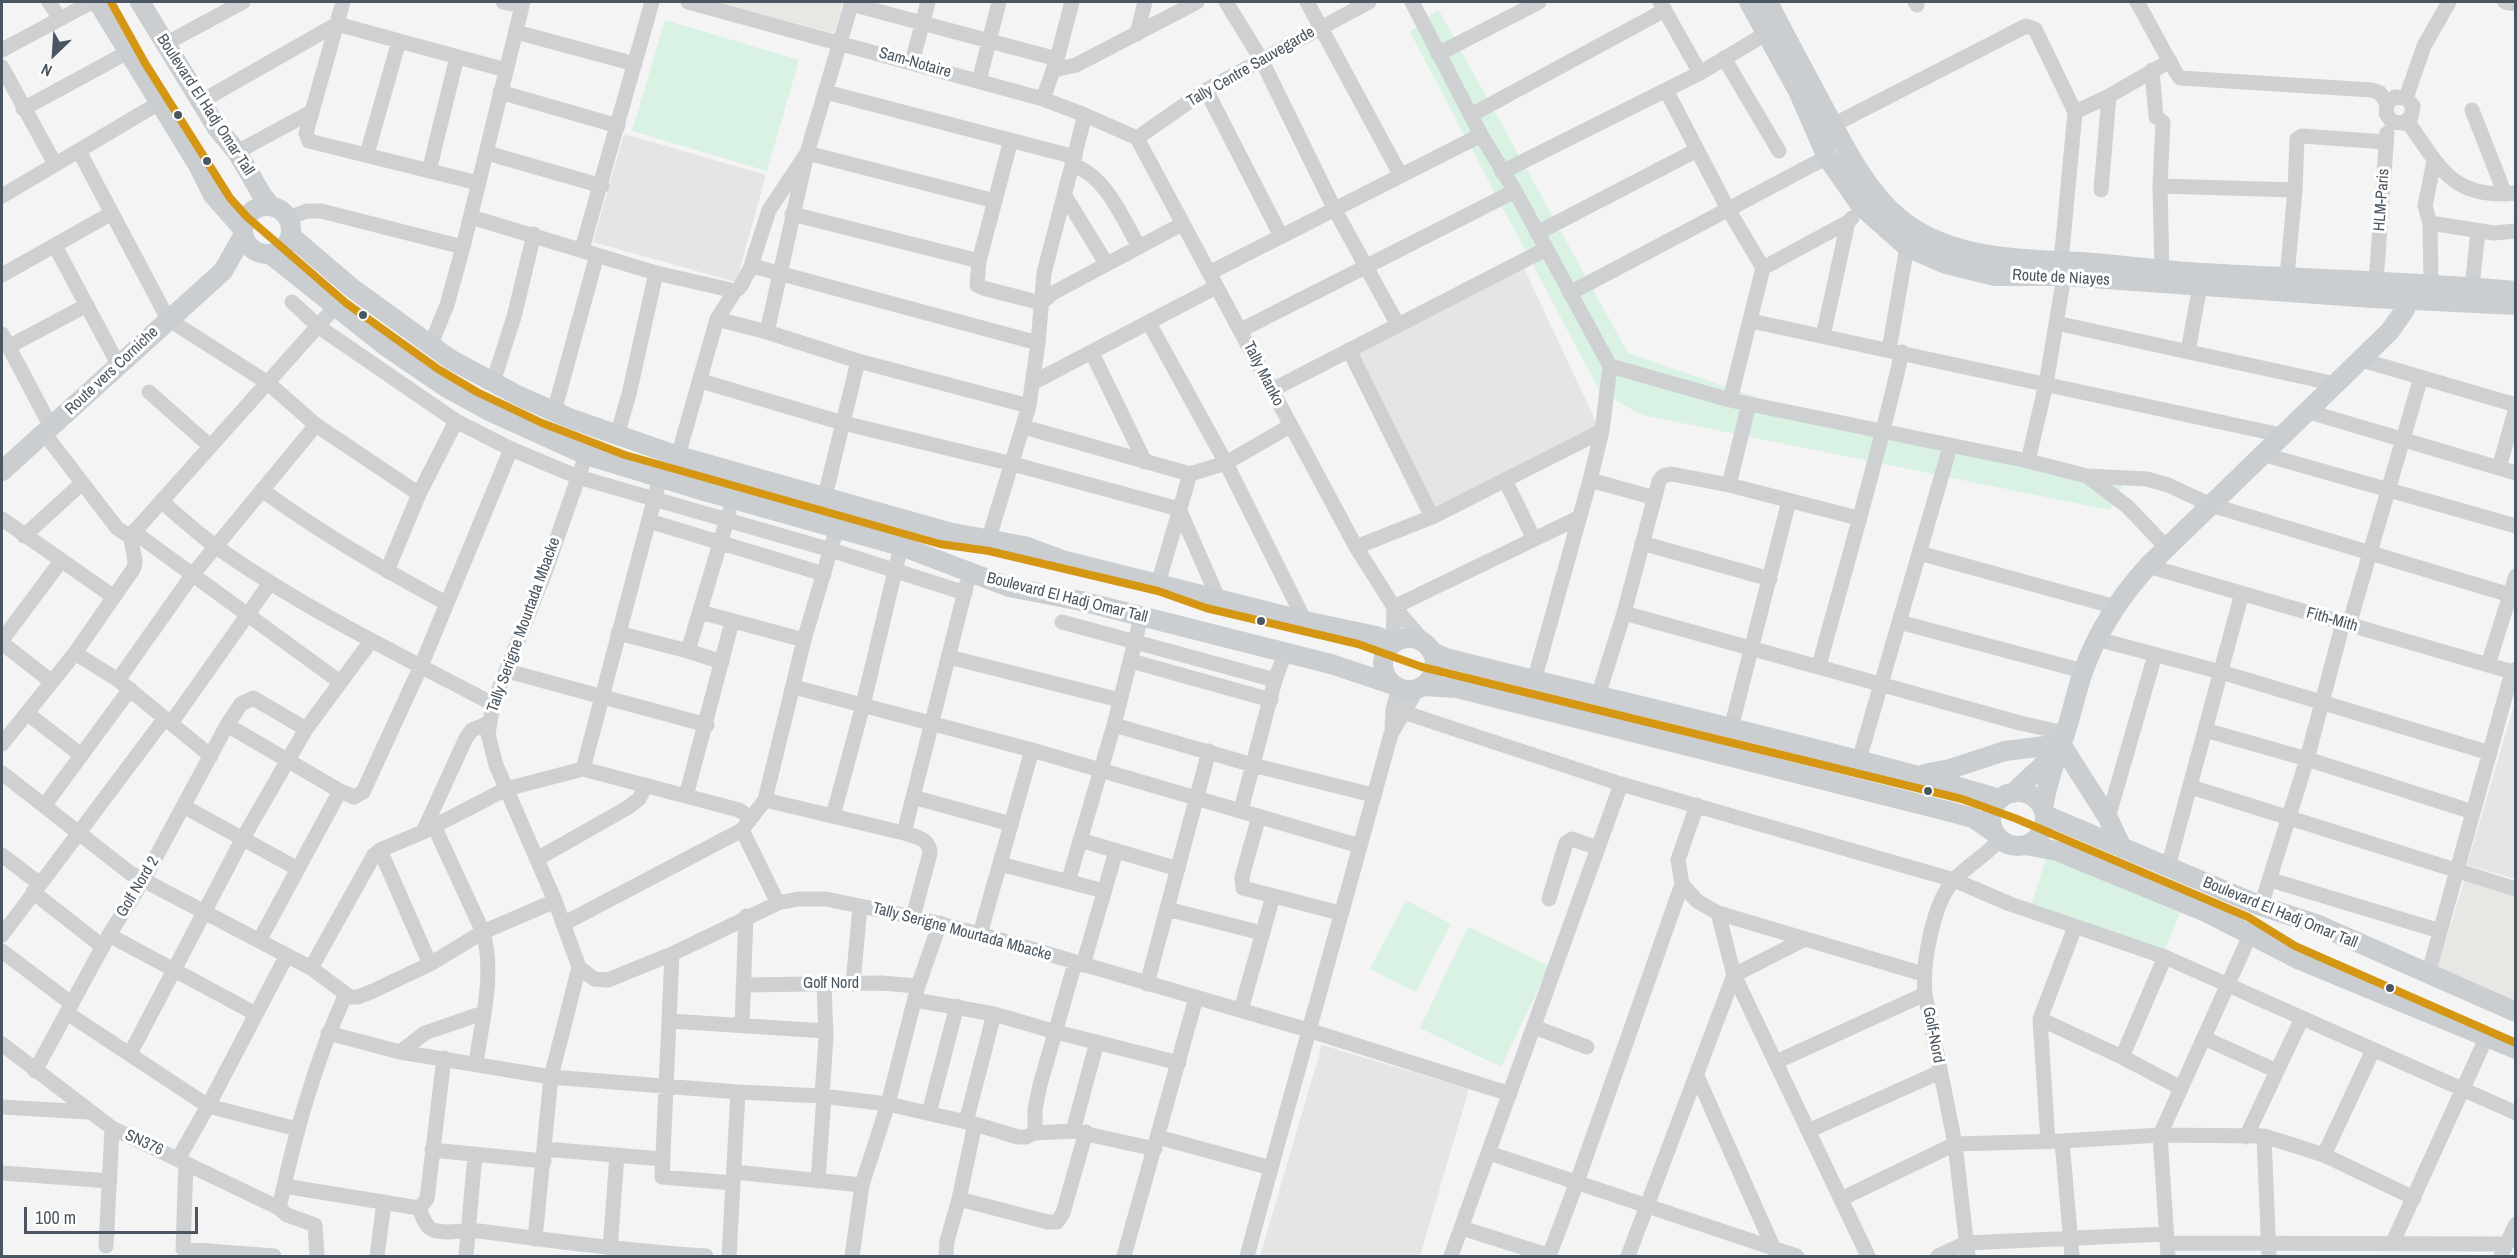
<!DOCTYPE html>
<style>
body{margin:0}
#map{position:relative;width:2517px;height:1258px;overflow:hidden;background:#f4f4f4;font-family:"Archivo Narrow",sans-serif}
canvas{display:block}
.frame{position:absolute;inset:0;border:3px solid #4a5661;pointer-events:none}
.north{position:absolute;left:24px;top:24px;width:60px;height:60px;-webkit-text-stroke:4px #fff;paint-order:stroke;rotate:205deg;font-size:16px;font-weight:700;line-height:24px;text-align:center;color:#4a5661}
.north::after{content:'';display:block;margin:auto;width:21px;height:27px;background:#4a5661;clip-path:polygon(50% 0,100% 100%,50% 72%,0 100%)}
.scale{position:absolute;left:24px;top:1207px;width:174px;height:27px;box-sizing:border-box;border:3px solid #4a5661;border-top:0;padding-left:8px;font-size:18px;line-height:21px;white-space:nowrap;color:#4a5661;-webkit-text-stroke:4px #fff;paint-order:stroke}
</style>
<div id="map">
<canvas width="2517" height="1258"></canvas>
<div class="frame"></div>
<div class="north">N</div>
<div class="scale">100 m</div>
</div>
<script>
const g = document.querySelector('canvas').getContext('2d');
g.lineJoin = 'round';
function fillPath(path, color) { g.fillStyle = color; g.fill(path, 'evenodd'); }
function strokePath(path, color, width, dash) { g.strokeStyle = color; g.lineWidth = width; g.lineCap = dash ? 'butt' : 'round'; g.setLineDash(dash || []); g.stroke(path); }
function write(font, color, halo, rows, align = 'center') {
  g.font = font + ' "Archivo Narrow",sans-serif'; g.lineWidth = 6; g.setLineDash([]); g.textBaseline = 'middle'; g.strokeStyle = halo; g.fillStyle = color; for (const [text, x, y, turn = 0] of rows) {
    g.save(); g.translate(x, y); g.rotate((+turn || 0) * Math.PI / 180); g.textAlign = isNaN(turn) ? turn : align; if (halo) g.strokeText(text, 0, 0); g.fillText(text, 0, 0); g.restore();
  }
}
fillPath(new Path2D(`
 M713,2h130l-9,31z
 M2465,878l50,16v107l-78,-31z`), '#e8e7e3');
fillPath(new Path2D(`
 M624,134l142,41 -30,107 -143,-40z
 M1522,264l76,162 -165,85 -80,-160z
 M2515,702v177l-48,-14z
 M1322,1045l147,44 -49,167h-160z`), '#e6e5e6');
fillPath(new Path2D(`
 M1438,9l190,344 191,66 307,60 -16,31 -468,-95 -42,-23 -190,-360z
 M665,20l134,40 -32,111 -135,-40z
 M2048,851l134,58 -19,44 -132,-46z
 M1406,900l45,24 -35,68 -46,-23z
 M1468,927l81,39 -48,101 -81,-39z`), '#d9f2e3');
strokePath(new Path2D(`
 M49,2l11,17
 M343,2l-37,131 3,8 169,42
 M503,2l19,4
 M688,2l355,97 42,16 52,23
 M1226,2l35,57 74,151 63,115
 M1307,2l94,174
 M1412,2l69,133 34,56 95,175 -8,65 -12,49 -56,201
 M1660,2l40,71
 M1915,2l2,3
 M2137,2c7,11 38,72 43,76l192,12 8,3 7,10 -1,10 6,9 11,1 8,-6 2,-11 -7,-8 -11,-1 -8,6
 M2505,2l11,2
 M851,4l206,55
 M516,32l119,32
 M1137,34l8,-32
 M165,44l78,-42
 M2,50l90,-48
 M1438,54l101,-52
 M1724,58l55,93
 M912,62l16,-60
 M2,67l53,97
 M1054,70l22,-5 121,-63
 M2152,70l4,47 7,5 -3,64 2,84
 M979,81l20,-79
 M1206,90l75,146
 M1666,90l62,119 35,59 -33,132
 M500,92l118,34
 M826,92l249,65
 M2406,98l18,-52 25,-44
 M1043,99l14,-40 15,-57
 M200,102l137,-78 169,46
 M23,109l105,-57
 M2472,110l33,84
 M1471,115l194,-105
 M2407,121c33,45 44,79 109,72
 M1833,125l193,-99 9,3 40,83
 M1137,138l219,409 38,60 32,37
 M1137,138l69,-48 163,-88
 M1011,140l-32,121 -2,24 6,3 58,15
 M79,151l89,168 100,64 48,42 103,69
 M237,152l74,-40
 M487,153l115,33
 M367,154l32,-113
 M2434,161l-9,45 5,17 64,10 22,-2
 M1073,165c33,11 50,54 66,82
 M429,171l28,-114
 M1502,172l198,-99 67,-40
 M2160,186l135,4
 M2101,190l8,-94
 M2,196l157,-93
 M1065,196l41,67
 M792,214l187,47
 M471,217l185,56 79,18c11,-5 8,-21 21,-24l282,76
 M288,218l19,-7h14l142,36
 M2430,223l1,61
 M1537,233l160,-83
 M55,246l63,118
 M582,249l70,-247
 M2061,262l14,-150 34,-16 61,-35
 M1763,268l85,-46 4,-4
 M750,269l19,-59 38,-57 188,48
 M1209,273l272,-138
 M2,275l110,-62
 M2287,276l8,-86 2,-51 5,-3 84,6
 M2376,282l11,-149
 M2472,287l6,-56
 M1570,293l257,-136
 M292,302l27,25 137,94 55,28 67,28 253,73 134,43
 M1041,303l12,-10 129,-69
 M717,319l50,13 91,29 171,45
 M1751,321l530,114
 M1149,323l77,140 79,158
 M2056,323l280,61
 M1241,330l274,-139
 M767,332l40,-179 45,-151
 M2,334l49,93
 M1823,336l25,-114
 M431,344l16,-39 16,-58 60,-245
 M8,347l79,-42
 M1349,350l83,167
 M1889,350l18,-103
 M2188,351l12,-65
 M1092,353l53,109
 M2362,360l154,45
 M1610,366l120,34 298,61 59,15 60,3 21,6 43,20 299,90
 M701,381l142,42 170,41 166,45 40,91
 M493,382l21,-65 20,-83
 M1034,382l182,-95
 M1272,390l274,-141
 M149,392l61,54
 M2306,411l210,62
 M554,412l43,-157
 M1024,427l166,47 36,-11 64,-37
 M44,433l73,95 9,6 8,-2 201,-225
 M617,436l12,-42 27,-121
 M2262,454l254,72
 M586,455l-40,115 -53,134 -5,30 8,31 59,136 24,66 15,12 14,1 64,-26 106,-51 20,-4h28l87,18 67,17 328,96 202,64
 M678,456l39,-137 18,-28
 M2028,461l18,-77 18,-108
 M2499,468l17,-60
 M2087,476l41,31 39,41
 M1505,480l29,59
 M1590,480l65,18
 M1729,485l20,-81
 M262,490c59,43 120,79 184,113
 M825,496l33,-135
 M161,501c19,16 37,33 57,47 86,61 182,107 275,156
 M2,519l112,78
 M649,521l175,53
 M134,532l206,150
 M24,536l57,-52
 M989,538l40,-132 9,-63 6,-70 41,-158
 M1642,543l128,36
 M1356,547l76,-30 170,-86
 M1919,553l197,54
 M2148,566l368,107
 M387,571l32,-77 37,-73
 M1158,584l32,-110
 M1394,607l184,-89
 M700,612l104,28
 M1624,613l396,110 45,10
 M1062,622l213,58
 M1899,622l184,49
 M2349,625l72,-248
 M618,633l70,18 34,11
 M2097,639l124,33 269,81
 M2,640l59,-79
 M2,643l50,39
 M1393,643l1,-36
 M688,651l41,-138
 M75,653l43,27 93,76
 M949,657l171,43
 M1131,661l140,39
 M2488,665l28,-89
 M1819,666c28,-104 59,-208 83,-314
 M507,671l200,54
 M118,680l75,-106 123,-149
 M794,687l238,63 328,96
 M1598,696l26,-83 35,-132 4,-5 8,-2 58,11 129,33
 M1403,712l218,72 333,96 56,24 155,53 351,156
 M28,714l53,41
 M171,723l99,-140
 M227,725l113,66 14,6 9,-5 58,-126 90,-217
 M1114,725l139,40 120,30
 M1392,728l1,-18 6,-23
 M1731,728l58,-227
 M2205,730l102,29 166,53
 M2,744l73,-91 59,-85 1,-7 -5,-27
 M1859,760l91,-313
 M583,769l77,-291
 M2,773l128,100 181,95 39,29h8l15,-6 57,-27 53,-32 72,-31
 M2191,787l325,102
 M686,796l46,-174
 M913,797l98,27
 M765,800l139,33c12,4 25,5 26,20l-17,64
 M44,806l86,-117
 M183,806l115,63
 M1241,810l34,-130 10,-27
 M833,816l30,-111 38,-159
 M1259,816l-17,61 1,11 97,25
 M2108,818l47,-163
 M434,826l49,106c12,43 -1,88 -7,131
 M742,830l36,73
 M423,832l43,-94 6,-8 17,-7
 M904,833l63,-250
 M1080,840l98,29
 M380,850l50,114
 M2,855l38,29
 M537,859l90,-51 12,-9 7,-14
 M1000,864l104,27
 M2168,867l74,-274
 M2271,880l169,51
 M1068,882l46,-157 27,-108
 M1682,884l15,17 21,12 205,61
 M33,892l70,55
 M1549,899l17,-56 6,-4 26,9
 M2261,906l46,-147 36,-136
 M1167,909l95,24
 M1718,913l16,62 134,281
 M563,924l179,-94 23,-30 39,-160 33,-112
 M980,934l52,-184
 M2,935l163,-217
 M109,935l147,79
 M259,941l81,-150
 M2,951l70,53
 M672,954l-10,223 71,6
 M1083,965l33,-114
 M311,968l63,-113 6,-5 43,-18 83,-43 77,-20 156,41 12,8
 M2428,975l84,-303 4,-3
 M853,984l7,-78
 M1147,984l62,-233
 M743,985l138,-2 37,3
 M915,1000l79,14 62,18 123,31
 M1241,1010l32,-114
 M67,1013l141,93 89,23
 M2040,1019l82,38 59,31
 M670,1021l156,10
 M742,1025l4,-109
 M1534,1027l53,20
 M328,1033l72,19 151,25 187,15 84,4 66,8 87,20 43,13h8l9,-4 38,-2 82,18
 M2204,1038l73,33
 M2,1044l110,84 167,80c16,-73 35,-144 66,-212
 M400,1052l25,-19 58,-20
 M130,1054l113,-216 45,-78 18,-31 65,-88
 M2122,1057l43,-100
 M1776,1062l149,-68
 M35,1071l74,-136 35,-56 83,-154 14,-21 12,-6 53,31
 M1697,1076l77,173
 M822,1096l4,-58 -2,-54
 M2,1107l86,5
 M929,1113l28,-107
 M966,1122l28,-108
 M1073,1131l24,-89
 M1808,1131l132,-59
 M1035,1133v-24l5,-24 35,-122
 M2264,1136l5,120
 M1158,1137l113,31 120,-434 27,-46
 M2246,1137l56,-119
 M2062,1141l10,115
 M2048,1142l-8,-123 35,-92
 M545,1149l117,10
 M432,1150l112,11
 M1489,1153l308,103
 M2324,1155l49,-105
 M178,1159l30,-53 78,-149
 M186,1163l-3,86 91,7
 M734,1172l128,13
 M2,1173l108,8
 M818,1181l6,-85
 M284,1186l135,22 8,-9 17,-141
 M959,1199l89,23h9l6,-9 23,-81
 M1841,1199l114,-55 107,-3 98,-6 104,1 60,19 90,43
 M279,1208l8,7 28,10 2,31
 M419,1208c3,7 6,19 14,22 13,5 31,-1 46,1 75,10 151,20 227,25
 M1462,1228l88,28
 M535,1239l16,-162 28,-110
 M2393,1242l94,-206
 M2167,1243l340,1
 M106,1246l6,-118
 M610,1249l7,-94
 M377,1256l7,-54
 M466,1256l9,-101
 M729,1256l9,-164
 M852,1256l10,-71 26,-81 30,-118 22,-63
 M946,1256l1,-15 12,-42 16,-75
 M1124,1256l72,-258
 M1247,1256l24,-88
 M1451,1256l170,-472
 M1549,1256l28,-74 105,-298 -4,-24 19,-55
 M1628,1256l106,-281 71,-36
 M1938,1256l28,-13 200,-9
 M1968,1256l-13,-112 -30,-150c-3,-30 8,-93 30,-115 14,-15 32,-24 45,-40
 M2168,1256l-8,-121 91,-202
 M2501,1256l15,-32`), '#ced0d2', 15);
strokePath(new Path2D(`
 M98,2l100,163 15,30 30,34
 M140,2l77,126 20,24 25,43 9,11
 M1749,2l49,89 29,66 34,49 46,41 39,17 49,12h69l309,22 143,7
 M1768,2c18,36 38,72 57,108 19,36 42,82 74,108 55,45 129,40 195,45 37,3 73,8 109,10 104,6 209,8 313,18
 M243 230a24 24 0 1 1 48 0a24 24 0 1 1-48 0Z
 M291,236l61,52 98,71 69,37 50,22 109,38 270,76 76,14 38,14 243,61 71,15 17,7
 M270,254l114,91 63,43 44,24 95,43 108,33 207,58 108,41 72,14 250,63 63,21
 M2,471l221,-200 20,-35
 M1383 664a26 26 0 1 1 52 0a26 26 0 1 1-52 0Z
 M1432,652l14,6c185,47 371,88 554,141
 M1423,686l34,2 498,125 18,5 22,15
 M2061,744l47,74 14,30
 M1924,774l26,-5 55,-18 56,-7
 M1991 819a27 27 0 1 1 54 0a27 27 0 1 1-54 0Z
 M2013,793l43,-40
 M2043,809c4,-27 13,-50 22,-75 7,-21 11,-42 18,-62 14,-40 37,-75 65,-106l242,-235 14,-20 9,-22
 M2045,815l216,91 55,18 200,88
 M2026,845l31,6 149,61 94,48 216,89`), '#caced1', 20);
strokePath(new Path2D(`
 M111,2l34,61 85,135 17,19 99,86 92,66 39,23 65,31 83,32 315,89 49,7 169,40 48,17 152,36 64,23 540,132 55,20 231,98 47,29 221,97`), '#d49613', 8);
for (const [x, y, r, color] of [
 [178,115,5,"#4a5661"],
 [207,161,5,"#4a5661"],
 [363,315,5,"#4a5661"],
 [1261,621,5,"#4a5661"],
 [1928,791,5,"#4a5661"],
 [2390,988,5,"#4a5661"]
]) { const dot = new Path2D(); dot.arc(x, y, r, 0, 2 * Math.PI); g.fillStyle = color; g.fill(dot); strokePath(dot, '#fff', 2); }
write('16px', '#4a5661', '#fff', [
 ["Sam-Notaire",915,63,16],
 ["Tally Centre Sauvegarde",1251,67,-30],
 ["Boulevard El Hadj Omar Tall",205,105,57],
 ["HLM-Paris",2382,200,-86],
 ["Route de Niayes",2061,278,3],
 ["Route vers Corniche",112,371,-43],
 ["Tally Manko",1263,374,63],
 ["Boulevard El Hadj Omar Tall",1067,598,14],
 ["Fith-Mith",2332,620,16],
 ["Tally Serigne Mourtada Mbacke",524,625,-70],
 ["Golf Nord 2",138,887,-59],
 ["Boulevard El Hadj Omar Tall",2280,913,22],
 ["Tally Serigne Mourtada Mbacke",962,932,15],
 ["Golf Nord",831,984],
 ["Golf-Nord",1933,1035,79],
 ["SN376",144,1143,25]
]);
</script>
